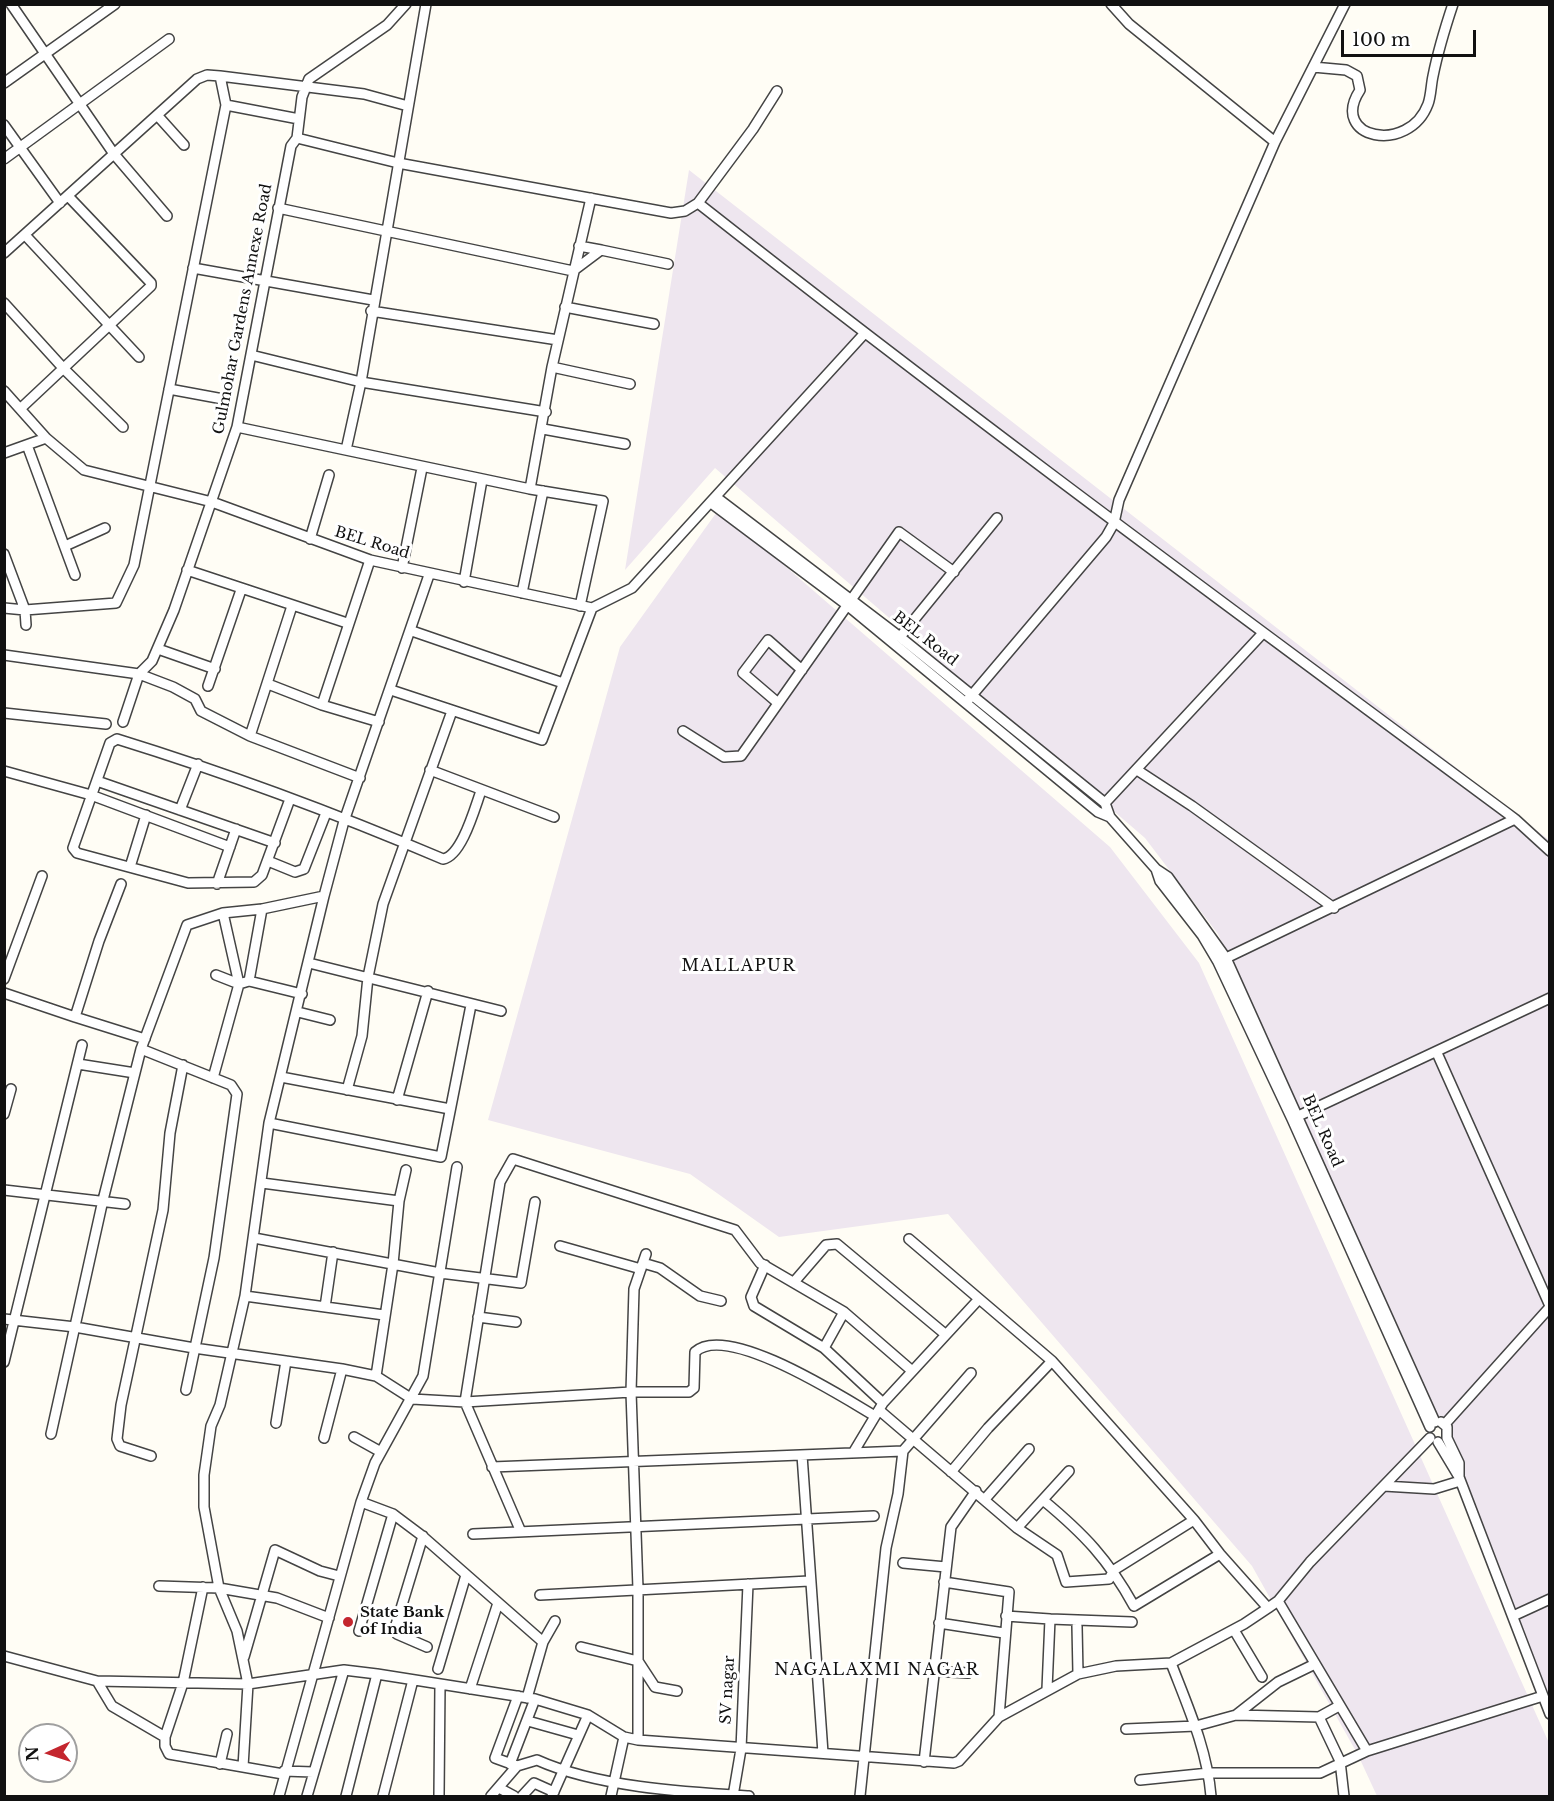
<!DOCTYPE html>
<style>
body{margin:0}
#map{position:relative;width:1554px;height:1801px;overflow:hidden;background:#fffdf5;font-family:"Libre Baskerville",serif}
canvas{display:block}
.frame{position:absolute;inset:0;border:6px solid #111;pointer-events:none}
.north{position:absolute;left:18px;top:1723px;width:60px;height:60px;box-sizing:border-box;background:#fff;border:2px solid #a0a0a0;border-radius:50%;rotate:267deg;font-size:16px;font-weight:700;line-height:24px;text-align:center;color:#111}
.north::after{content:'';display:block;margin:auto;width:21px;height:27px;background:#c4262e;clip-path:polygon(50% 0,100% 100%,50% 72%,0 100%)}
.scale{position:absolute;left:1341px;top:30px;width:135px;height:27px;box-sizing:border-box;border:3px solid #111;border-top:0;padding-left:8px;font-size:18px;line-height:21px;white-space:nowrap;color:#111;-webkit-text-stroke:4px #fff;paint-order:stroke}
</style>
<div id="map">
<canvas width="1554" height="1801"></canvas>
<div class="frame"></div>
<div class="north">N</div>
<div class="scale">100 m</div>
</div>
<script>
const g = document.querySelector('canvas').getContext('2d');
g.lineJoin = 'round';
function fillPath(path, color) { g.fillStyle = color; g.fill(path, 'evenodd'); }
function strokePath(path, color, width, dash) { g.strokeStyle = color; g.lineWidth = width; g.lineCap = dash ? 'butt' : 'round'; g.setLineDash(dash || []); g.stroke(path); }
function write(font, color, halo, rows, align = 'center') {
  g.font = font + ' "Libre Baskerville",serif'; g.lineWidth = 6; g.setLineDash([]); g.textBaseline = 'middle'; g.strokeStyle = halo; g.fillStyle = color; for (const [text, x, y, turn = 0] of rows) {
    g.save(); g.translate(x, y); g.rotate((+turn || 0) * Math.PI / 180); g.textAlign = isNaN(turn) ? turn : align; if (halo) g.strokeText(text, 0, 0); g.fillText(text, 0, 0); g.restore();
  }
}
fillPath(new Path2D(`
 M689,170l860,670v859l-85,-219 -246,-546 -73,-96 -430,-370 -90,102z
 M719,509l391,338 89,116 350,780v53h-172l-19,-41 -106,-189 -304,-352 -169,23 -89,-63 -202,-54 132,-473z`), '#eee6ef');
const minor = new Path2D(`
 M11,4l103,150 53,62
 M1111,4l18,20 146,118
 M1313,67l33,3 11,6 3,14c-32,49 49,65 68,14 3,-8 3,-19 5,-28 5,-25 12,-48 20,-72
 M220,76l144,18 44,12
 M4,83l111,-79
 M157,115l27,30
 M4,125l56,78
 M297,138l101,25 273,50 14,-2 13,-8c268,211 543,413 817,616l35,32
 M4,159l165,-120
 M698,203l55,-74 24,-38
 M278,208l295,63 28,-21 67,14
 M25,235l114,122
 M579,246l22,4
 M4,253l193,-174 10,-4 13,1 6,29
 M193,268l180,32
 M4,303l60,66 59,58
 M565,307l89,17
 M371,311l187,29
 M251,355l110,27 185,30
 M552,367l78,17
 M169,389l54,10
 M4,391l42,47
 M20,409l131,-123v-3l-83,-87
 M237,427l293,62 73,12 -23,105
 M543,429l82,15
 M27,445l48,130
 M346,450l15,-68 65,-378
 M4,453l42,-15 38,32 128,32 158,58 222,48 40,-20 232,-254
 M530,489l22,-122 39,-169
 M716,497l184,140 205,166 5,14 46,52 12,8 58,81 209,464
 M711,503l136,102 251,207 12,5
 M310,539l19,-64
 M65,546l40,-18
 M4,554l21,56 1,15
 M402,568l20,-100
 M187,570l160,53
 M464,582l18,-102
 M522,593l21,-102
 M292,606l-42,130 110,42
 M4,608l21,2 91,-7 18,-38 92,-460 73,14
 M412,631l151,52
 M900,637l97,-119
 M158,649l57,20
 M4,655l135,19 34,13 22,12 6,12 49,25
 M268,684l54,21 57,17
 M208,686l33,-96
 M391,690l151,50 50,-132
 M967,701l139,-164 8,-14 5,-23 156,-358 70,-138
 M778,703l-35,-30 25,-33 34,30
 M322,705l48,-145
 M4,713l102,11
 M123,722l16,-48 13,-13 22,-51 63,-183 54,-281 6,-8 5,-41 7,-18 78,-54 19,-21
 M683,731l41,26 17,-1 158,-224 55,40
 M430,770l124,47
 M1137,770l55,36 142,102
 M4,771l87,24 139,52
 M97,781l178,62
 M290,799l-28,76 -8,7 -66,1 -111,-30 -4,-5 37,-105 7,-4c110,34 220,75 326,120 19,-3 32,-52 38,-68
 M1105,803l158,-170
 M180,810l18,-46
 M268,861l27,11 9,-3 22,-56
 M130,867l16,-52
 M1156,869l4,12 42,54 16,27 74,157 138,308
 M217,884l19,-55
 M223,913l16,71
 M1222,960l293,-141
 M309,963l192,48
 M216,975l23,9
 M4,979l38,-103
 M249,981l13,-72 62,-13
 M4,993l71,24 24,-76 22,-57
 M298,1012l32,8
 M75,1017l70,22
 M141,1049l90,36 6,9 -23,164 -28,132
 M1437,1053l113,253
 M78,1064l57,9
 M281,1077l169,32
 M213,1078l26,-94 10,-3 53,13
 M347,1090l15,-54 6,-59 15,-73 69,-193
 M397,1100l31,-109
 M4,1114l7,-25
 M1294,1118l256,-120
 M269,1123l172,34 30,-152
 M262,1183l137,18
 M4,1190l121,14
 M254,1238l186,35 81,10 14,-81
 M909,1239l143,122 142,159 26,34 48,54
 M560,1246l81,23
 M643,1263l17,5 40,28 21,5
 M765,1265l-14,32 3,9 70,42 20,-36
 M794,1282l32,-37 11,-1 108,90
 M245,1296l139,19
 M325,1307l8,-55
 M478,1317l38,5
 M4,1319l71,8 119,21 148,21 34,7 36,23 53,3 166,-10h58l5,-4 1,-36c32,-30 149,46 180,64
 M824,1348l59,55
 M4,1362l78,-317
 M376,1376l17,-112 6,-63 7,-31
 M879,1410l138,118 40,27 9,27 43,-3 5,-9 80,-50
 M1441,1422l6,5v11l12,25v14
 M276,1423l10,-62
 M1445,1424l105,-117
 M51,1434l52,-234 38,-151 46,-124 36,-12 39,-4
 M354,1437l27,15
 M324,1438l18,-69
 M1438,1442l21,35 91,237
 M853,1453l30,-50 96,-104
 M802,1455l21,298
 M151,1456l-31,-10 -3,-7 4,-34 42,-195 7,-77 13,-68
 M492,1467l411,-16
 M951,1472l37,-44 64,-67
 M1384,1486l50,3 26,-8
 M985,1499l44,-50
 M1043,1500c41,34 65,59 91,106l86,-52
 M393,1514l28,21 122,107 -16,56
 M1017,1528l52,-57
 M521,1532l-56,-130 35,-220 13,-23 222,71 25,33 84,49 67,58
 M473,1534l401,-18
 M423,1536l-28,92 2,6 30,13
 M903,1563l43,4
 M944,1582l65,10 -10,125
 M159,1586l60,2 58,10 52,20
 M203,1587l-20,96 -18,54v9l4,8 114,20
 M540,1595l269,-14
 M1278,1601l89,150 176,-55
 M1006,1616l44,3
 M1513,1616l37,-17
 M939,1623l65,10
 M1077,1626l1,48
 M1234,1630l28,47
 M359,1631l34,-117 -32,-12
 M543,1642l12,-21
 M581,1647l57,14 17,26 22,4
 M4,1656l93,25 151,3 96,-14 33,4 158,25 53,16 36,22 14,3 316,23 5,-2 40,-44 79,-43 38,-8 55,-3 73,-39 24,-16 10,-7 32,-39 120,-124
 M244,1657l31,-107 45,21 19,5
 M1171,1663c17,44 36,86 40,133
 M438,1669l28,-94
 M934,1671l34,2
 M97,1681l15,25 53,31
 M470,1689l28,-86
 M1047,1689l3,-70 82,3
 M1236,1715l42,-33 37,-18
 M1319,1717l20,-11
 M528,1721l50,14
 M1126,1729l70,-3 40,-11 83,2 21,44 4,35
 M638,1740v-151l-7,-197 3,-103 12,-35
 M924,1762l27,-235 25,-36
 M220,1764l7,-30
 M510,1764l25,-65
 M517,1766l-22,-8 23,-62
 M243,1767l5,-83 -11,-53 -18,-43 -15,-81v-32l7,-49 9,-21 25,-109 24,-173 55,-227 20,-75 85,-246
 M284,1771l29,1
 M1140,1780l69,-7h111l47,-22
 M499,1788l15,8
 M279,1796l82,-294 14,-39 48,-87 34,-209
 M307,1796l37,-126
 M346,1796l31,-122
 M383,1796l30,-116
 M439,1796l1,-112
 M491,1796l26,-30 20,-6c60,27 146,32 212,36
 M522,1796l12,-13 20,9
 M552,1796l36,-81
 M611,1796l13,-59
 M733,1796l8,-47 7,-165
 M860,1796l26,-248 12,-54 5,-43 68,-78`);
strokePath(minor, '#444', 12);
strokePath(minor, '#fff', 9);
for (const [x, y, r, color] of [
 [348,1622,6,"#c4262e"]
]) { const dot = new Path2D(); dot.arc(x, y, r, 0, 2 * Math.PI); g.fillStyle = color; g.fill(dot); strokePath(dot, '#fff', 2); }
write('15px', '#111', '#fff', [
 ["Gulmohar Gardens Annexe Road",243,309,-79],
 ["BEL Road",372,543,17],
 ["BEL Road",925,639,38],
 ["BEL Road",1322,1131,66],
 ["SV nagar",728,1690,-87]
]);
write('bold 15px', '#111', '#fff', [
 ["State Bank",360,1613],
 ["of India",360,1630]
], 'left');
g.letterSpacing = '1.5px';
write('16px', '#111', '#fff', [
 ["MALLAPUR",739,966],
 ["NAGALAXMI NAGAR",877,1670]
]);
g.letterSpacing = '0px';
</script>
